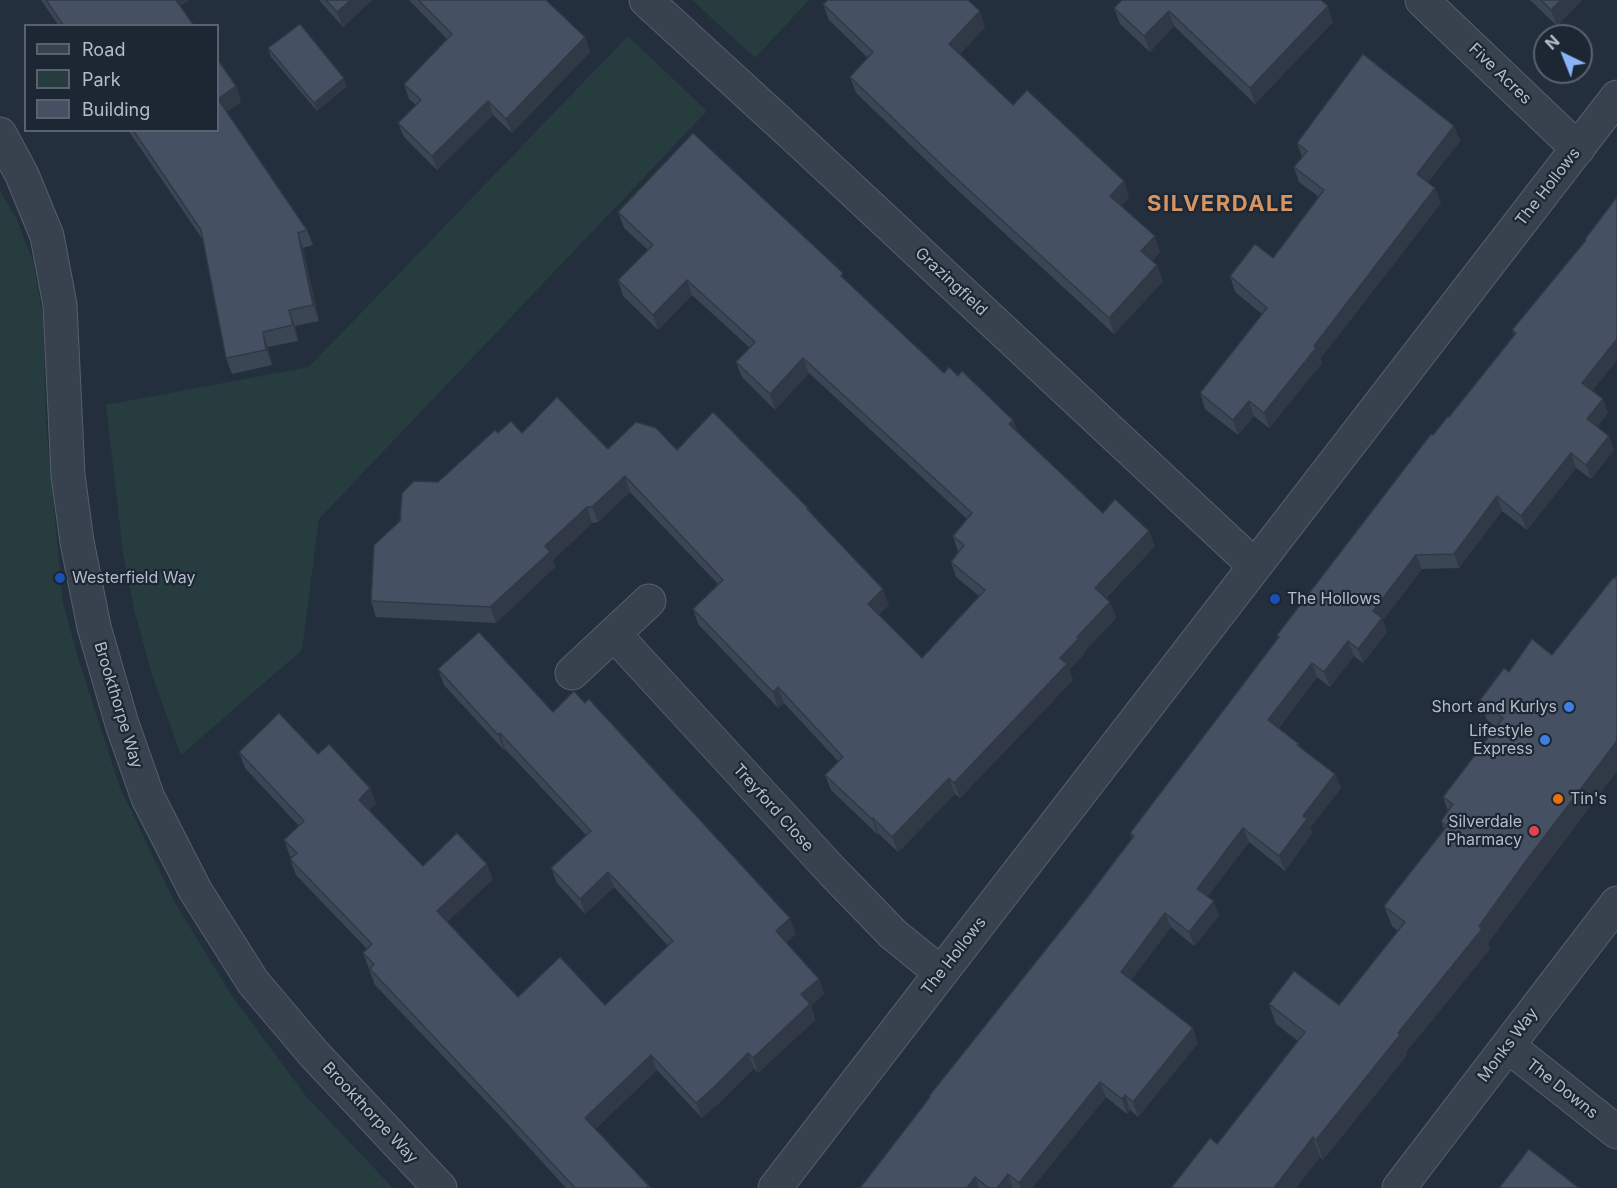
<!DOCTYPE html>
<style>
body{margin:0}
#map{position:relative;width:1617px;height:1188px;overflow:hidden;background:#242f3e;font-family:Inter,sans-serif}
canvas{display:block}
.legend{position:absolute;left:24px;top:24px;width:195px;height:108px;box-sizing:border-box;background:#1d2633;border:2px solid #59626f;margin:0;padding:8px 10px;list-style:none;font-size:18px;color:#b4bcc9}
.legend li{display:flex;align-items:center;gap:12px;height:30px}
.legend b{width:30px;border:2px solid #59626f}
.north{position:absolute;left:1533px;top:24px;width:60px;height:60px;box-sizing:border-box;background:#1d2633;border:2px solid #59626f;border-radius:50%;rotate:317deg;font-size:16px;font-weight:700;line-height:24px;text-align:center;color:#b4bcc9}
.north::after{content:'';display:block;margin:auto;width:21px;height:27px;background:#8ab4f8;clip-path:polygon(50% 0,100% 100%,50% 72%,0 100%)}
</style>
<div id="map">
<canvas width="1617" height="1188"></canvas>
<ul class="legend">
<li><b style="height:8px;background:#38414e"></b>Road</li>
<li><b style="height:16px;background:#263c3f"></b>Park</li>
<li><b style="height:16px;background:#455162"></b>Building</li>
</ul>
<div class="north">N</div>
</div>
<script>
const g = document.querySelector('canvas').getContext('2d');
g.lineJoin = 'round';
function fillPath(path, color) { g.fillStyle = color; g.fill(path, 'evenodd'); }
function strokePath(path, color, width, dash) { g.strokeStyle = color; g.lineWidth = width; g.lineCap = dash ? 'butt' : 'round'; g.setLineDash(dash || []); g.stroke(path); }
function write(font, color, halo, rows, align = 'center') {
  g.font = font + ' Inter,sans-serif'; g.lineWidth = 4.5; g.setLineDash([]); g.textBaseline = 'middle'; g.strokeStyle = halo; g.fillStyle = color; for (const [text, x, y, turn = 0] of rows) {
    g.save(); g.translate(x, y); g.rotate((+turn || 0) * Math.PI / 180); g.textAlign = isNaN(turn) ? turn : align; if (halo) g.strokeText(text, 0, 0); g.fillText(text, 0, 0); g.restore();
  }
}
fillPath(new Path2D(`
 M692,0h117l-54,58z
 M628,36l79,75 -388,408 -17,131 -121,105 -29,-80 -17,-62 -12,-60 -17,-148 203,-38z
 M0,191l16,27 17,43 10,56 3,107 17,179 16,58 40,124 56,118 59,96 72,97 87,92h-393z`), '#263c3f');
const minor = new Path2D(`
 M646,0l157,144 452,422
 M1422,0l156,149
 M0,134l22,41 25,61 13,69 8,170 9,67 17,85 28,97 26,74 47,92 58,92 61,72 126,134
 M614,634l218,237 61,63 48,39
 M572,673l77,-72
 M1508,1046l109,86
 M775,1188l842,-1091
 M1399,1188l218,-285`);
strokePath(minor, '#565f6c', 35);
strokePath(minor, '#38414e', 33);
fillPath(new Path2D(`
 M41,0h148l-9,6 14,20h-135z
 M319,0h53l-29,27z
 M409,0h137l39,37 5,15 -78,81 -19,-18 -56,55 -33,-33 -6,-14 18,-18 -7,-6 -5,-15 43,-45z
 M1530,0h52l-25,26z
 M823,4l162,23 -25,27 53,51 116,92 -8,9 39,46 -8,9 5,4 6,16 -49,53 -163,-150 -95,-91 -6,-16 18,-19 -39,-38z
 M1114,8l219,14 -78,82 -81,-78 -24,26 -30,-28z
 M268,48l79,38 -30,25 -46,-54z
 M236,86l5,16 -15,10 81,118 6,15 -10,3 16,73 -24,5 3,15 -30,6 4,18 -40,9 -6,-16 -23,-118 -75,-110h90z
 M1454,126l6,15 -32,41 7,6 6,15 -121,156 2,4 -53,65 -15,-12 -16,19 -33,-26 -5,-16 62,-79 -27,-22 -5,-16 43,-18 46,-61 -20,-15 -5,-15 8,-10 -5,-14z
 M1617,197v163l-25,31 16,22 -11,14 17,23 -23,29 -15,-11 -49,62 -25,-19 -43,57 -37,1 -39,51 4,12 -24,31 -9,-7 -24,31 -13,-10 -38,51 20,16 1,3 35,27 6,14 -31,40 2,5 -27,38 -36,-29 -42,55 12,19 -25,30 -23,-19 -40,53 67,63 -60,74 -8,-7 -3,4 -21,-17 -74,91h-172l69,-90v-2l157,-197 46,-61 -2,-5 148,-194 -1,-4 156,-200 16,-18 65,-82 -2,-5 73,-89v-2z
 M618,212l228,69 98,92 14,3 55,44 5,13 85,80 52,33 -49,52 4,4 6,16 -32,34v2l-15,16 4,10 -113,118 -5,-4 -57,58 -19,-18 -1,1 -47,-45 -6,-15 13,-14 -54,-58 -6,5 -80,-84 -5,-15 25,-25 -88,-92 -32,30 -6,1 -39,37 2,7 -59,56 -120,-6 -5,-16 29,-80 38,-39 60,-49h24l86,16 69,1 131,58 2,4 79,93 -11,10 44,43 57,-62 -23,-19 -5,-15 7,-10 -5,-16 14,-17 -158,-146 -34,37 -33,-33 -6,-15 14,-14 -58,-53 -34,35 -35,-34 -5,-16 30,-30 -24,-22z
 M1617,575v196l-83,110 -46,62 2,6 -84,103 1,3 -84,105 -3,-3 -24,31h-125l46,-44 81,-103 -22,-17 -7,-20 70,1 59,-74 -6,-5 -8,-20 60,-77 -3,-8 7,-10 -5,-14 53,-70 -9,-7 -7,-20 29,-28 43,-17z
 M438,669l115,43 243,222 -10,9 33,36 5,15 -13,12 4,14 -57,53 -4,-5 -35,35 -17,15 -45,-48 -62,59 54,57 1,2h-84l-62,-68 -129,-135 -12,-32 4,-4 -71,-74 -6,-16 2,-1 -2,-2 -6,-16 15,-14 -54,-58 -6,-16 79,2 58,49 -7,7 54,56 70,13 -46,43 71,75 87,8 63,-59 -54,-59 -29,27 -28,-31 -6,-15 35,-33 -81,-86 -1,1 -60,-65z`), '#3b4654');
fillPath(new Path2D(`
 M174,0h15l-12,8z
 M351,0h21l-29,27 -6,-15z
 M1561,0h21l-25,26 -6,-16z
 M1328,6l5,16 -78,82 -5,-16z
 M980,11l5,16 -30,33 -6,-16z
 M1169,11l5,15 -24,26 -6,-16z
 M585,37l5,15 -78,81 -6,-14z
 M344,78l3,8 -30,25 -3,-8z
 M236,86l5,16 -18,13 -5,-16z
 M488,101l5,14 -56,55 -5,-14z
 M1454,126l6,15 -38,48 -5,-15z
 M1124,181l5,16 -13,14 -6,-15z
 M1435,188l6,15 -121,156 2,4 -53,65 -5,-15 50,-67z
 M298,233l5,15 16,73 -6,-16z
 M1155,236l5,16 -13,14 -6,-15z
 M1157,265l6,16 -49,53 -5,-16z
 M687,280l5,15 -34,35 -5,-15z
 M289,310l6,16 3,15 -5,-16z
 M263,332l5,15 4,18 -6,-15z
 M1617,339v21l-30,37 -5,-14z
 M803,358l6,15 -34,37 -5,-16z
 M1603,399l5,14 -16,20 -5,-14z
 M1249,401l5,15 -16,19 -5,-15z
 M1013,420l6,15 -10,-11z
 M1609,436l5,14 -23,29 -5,-14z
 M1571,453l5,15 -49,62 -6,-14z
 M625,476l5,16 -32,30 -6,-15z
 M1497,496l5,15 -43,57 -5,-14z
 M587,507l5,16 -39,37 2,7 -59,56 -6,-16 55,-61z
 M1149,531l6,15 -55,57 -5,-15z
 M1416,555l6,14 -39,51 4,12 -24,31 -5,-14 15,-38z
 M883,589l6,16 -16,14 -5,-15z
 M1110,602l6,16 -32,34v2l-15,16 4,10 -113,118 -6,-15 123,-146z
 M1348,641l6,15 -24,31 -6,-15z
 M1312,663l5,14 -43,58 -6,-15z
 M778,687l6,16 -6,5 -5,-16z
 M500,733l5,16 -1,1 -6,-15z
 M1617,741v30l-83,110 -46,62 2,6 -84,103 1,3 -84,105 -7,-20 82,-107 128,-172z
 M1335,774l6,14 -31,40 2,5 -27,38 -6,-15 24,-40z
 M949,778l6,16 -57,58 -6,-15z
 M370,788l6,15 -12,12 -5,-15z
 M873,818l6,16 -1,1 -6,-16z
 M1243,828l6,14 -47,61 -5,-14z
 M487,864l6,15 -51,48 -5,-16z
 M608,872l6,15 -29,27 -5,-15z
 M1214,901l5,15 -25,30 -5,-14z
 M1165,913l6,14 -45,60 -5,-15z
 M790,918l6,16 -14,13 -6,-16z
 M819,979l5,15 -13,12 4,14 -57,53 -5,-15 48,-64z
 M1193,1028l5,15 -60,74 -5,-15z
 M748,1053l6,15 -35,35 -17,15 -6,-15z
 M651,1055l6,15 -67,63 -5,-15z
 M1100,1082l6,15 -74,91h-11l-2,-5z
 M1125,1095l5,15 -3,4 -5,-15z
 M1313,1137l7,20 -24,31h-22z
 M1008,1174l5,14h-16z
 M975,1177l4,11h-12z`), '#303945');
const building = new Path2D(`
 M46,0h130l18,26h-130z
 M326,0h25l-14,12z
 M418,0h128l39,37 -79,82 -18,-18 -56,55 -34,-33 23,-23 -17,-16 48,-50z
 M828,0h140l12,11 -31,33 64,61 14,-15 97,91 -14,15 45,40 -14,15 16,14 -48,53 -164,-150 -95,-91 23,-25 -50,-48z
 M1122,0h199l7,6 -78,82 -81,-77 -25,25 -30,-28z
 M1541,0h20l-10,10z
 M300,24l44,54 -30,25 -46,-55z
 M1363,54l91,72 -37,48 18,14 -121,158 2,2 -52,65 -15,-12 -16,19 -33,-27 67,-85 -37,-32 25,-32 18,14 51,-68 -30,-23 13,-16 -10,-8z
 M218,60l18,26 -18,13z
 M218,99l89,131 -9,3 15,72 -24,5 4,15 -30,7 3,18 -40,8 -25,-128 -68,-100h85z
 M693,133l150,140 -2,3 103,97 5,-6 9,9 4,-5 51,49 -4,4 94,89 12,-14 34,32 -54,57 15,14 -33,35 2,1 -19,20 7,6 -113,119 -5,-5 -57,59 -19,-19 -1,1 -47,-44 18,-18 -65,-70 -5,5 -80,-83 30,-29 -98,-104 -33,31h-5l-42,39 5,6 -60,55 -119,-6 3,-56 26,-24 2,-28 12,-12 24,1 57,-52 3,3 13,-12 11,12 35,-36 51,52 28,-27 20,6 21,22 36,-38 95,96 -1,1 76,80 -15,15 54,54 63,-68 -34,-28 13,-17 -11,-9 19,-23 -169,-155 -33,36 -34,-32 19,-20 -68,-62 -34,35 -35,-35 35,-35 -35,-33z
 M1617,197v142l-35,44 21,16 -16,20 22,17 -23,29 -15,-12 -50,63 -24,-20 -43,58 -38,1 -43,56 9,7 -24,31 -10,-8 -24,31 -12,-9 -44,57 31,24 -2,1 38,29 -32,42 4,3 -28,37 -36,-28 -46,61 17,12 -25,31 -24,-19 -44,59 72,56 -60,74 -8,-7 -3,4 -22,-17 -81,101 -11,-9 -11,14h-8l-14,-11 -8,11h-107l70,-91 -1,-1 157,-197 48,-63 -4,-3 149,-196 -2,-2 154,-201 2,1 15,-19 1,1 67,-84 -4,-3 74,-90 -1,-1z
 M1617,575v166l-91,120 -47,65 3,3 -84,104 2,2 -84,105 -3,-3 -39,51h-103l39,-50 7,6 88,-112 -36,-28 25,-33 45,34 66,-83 -21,-16 63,-80 -6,-5 12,-17 -10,-7 60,-79 -23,-18 24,-32 5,4 23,-33 20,16 61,-77 1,1z
 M479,632l74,80 21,-21 11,12 4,-4 201,219 -14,13 43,48 -18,15 9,10 -57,54 -5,-5 -35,35 -17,15 -45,-48 -66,63 64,68 -3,2h-71l-77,-83 -128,-136 4,-5 -11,-11 9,-9 -82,-85 7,-6 -13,-13 20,-19 -65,-69 40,-39 39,41 11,-10 41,44 -11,12 64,66 34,-33 30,31 -50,47 81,86 42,-40 45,48 68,-64 -65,-69 -28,27 -29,-31 40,-37 -91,-98 -2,2 -60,-66z
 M1529,1149l50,39h-80z`);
fillPath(building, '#455162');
strokePath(building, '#303945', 1.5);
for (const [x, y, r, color] of [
 [60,578,6,"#1a4fb4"],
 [1275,599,6,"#1a4fb4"],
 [1569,707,6,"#3f7fe0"],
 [1545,740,6,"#3f7fe0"],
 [1558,799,6,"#e8710a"],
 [1534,831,6,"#e0444e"]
]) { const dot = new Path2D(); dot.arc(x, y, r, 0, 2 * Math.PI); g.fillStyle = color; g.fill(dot); strokePath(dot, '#1d2633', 2); }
write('16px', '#b4bcc9', '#1d2633', [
 ["Five Acres",1500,74,44],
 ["The Hollows",1548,187,-52],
 ["Grazingfield",951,282,43],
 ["Brookthorpe Way",118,705,73],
 ["Treyford Close",773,808,48],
 ["The Hollows",954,956,-52],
 ["Monks Way",1508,1045,-53],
 ["The Downs",1562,1089,38],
 ["Brookthorpe Way",370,1113,47]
]);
write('16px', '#b4bcc9', '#1d2633', [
 ["Westerfield Way",72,578],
 ["The Hollows",1287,599],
 ["Short and Kurlys",1557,707,"right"],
 ["Lifestyle",1533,731,"right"],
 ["Express",1533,749,"right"],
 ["Tin's",1570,799],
 ["Silverdale",1522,822,"right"],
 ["Pharmacy",1522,840,"right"]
], 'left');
g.letterSpacing = '1.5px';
write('bold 22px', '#d59563', '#1d2633', [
 ["SILVERDALE",1221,204]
]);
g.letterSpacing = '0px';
</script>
